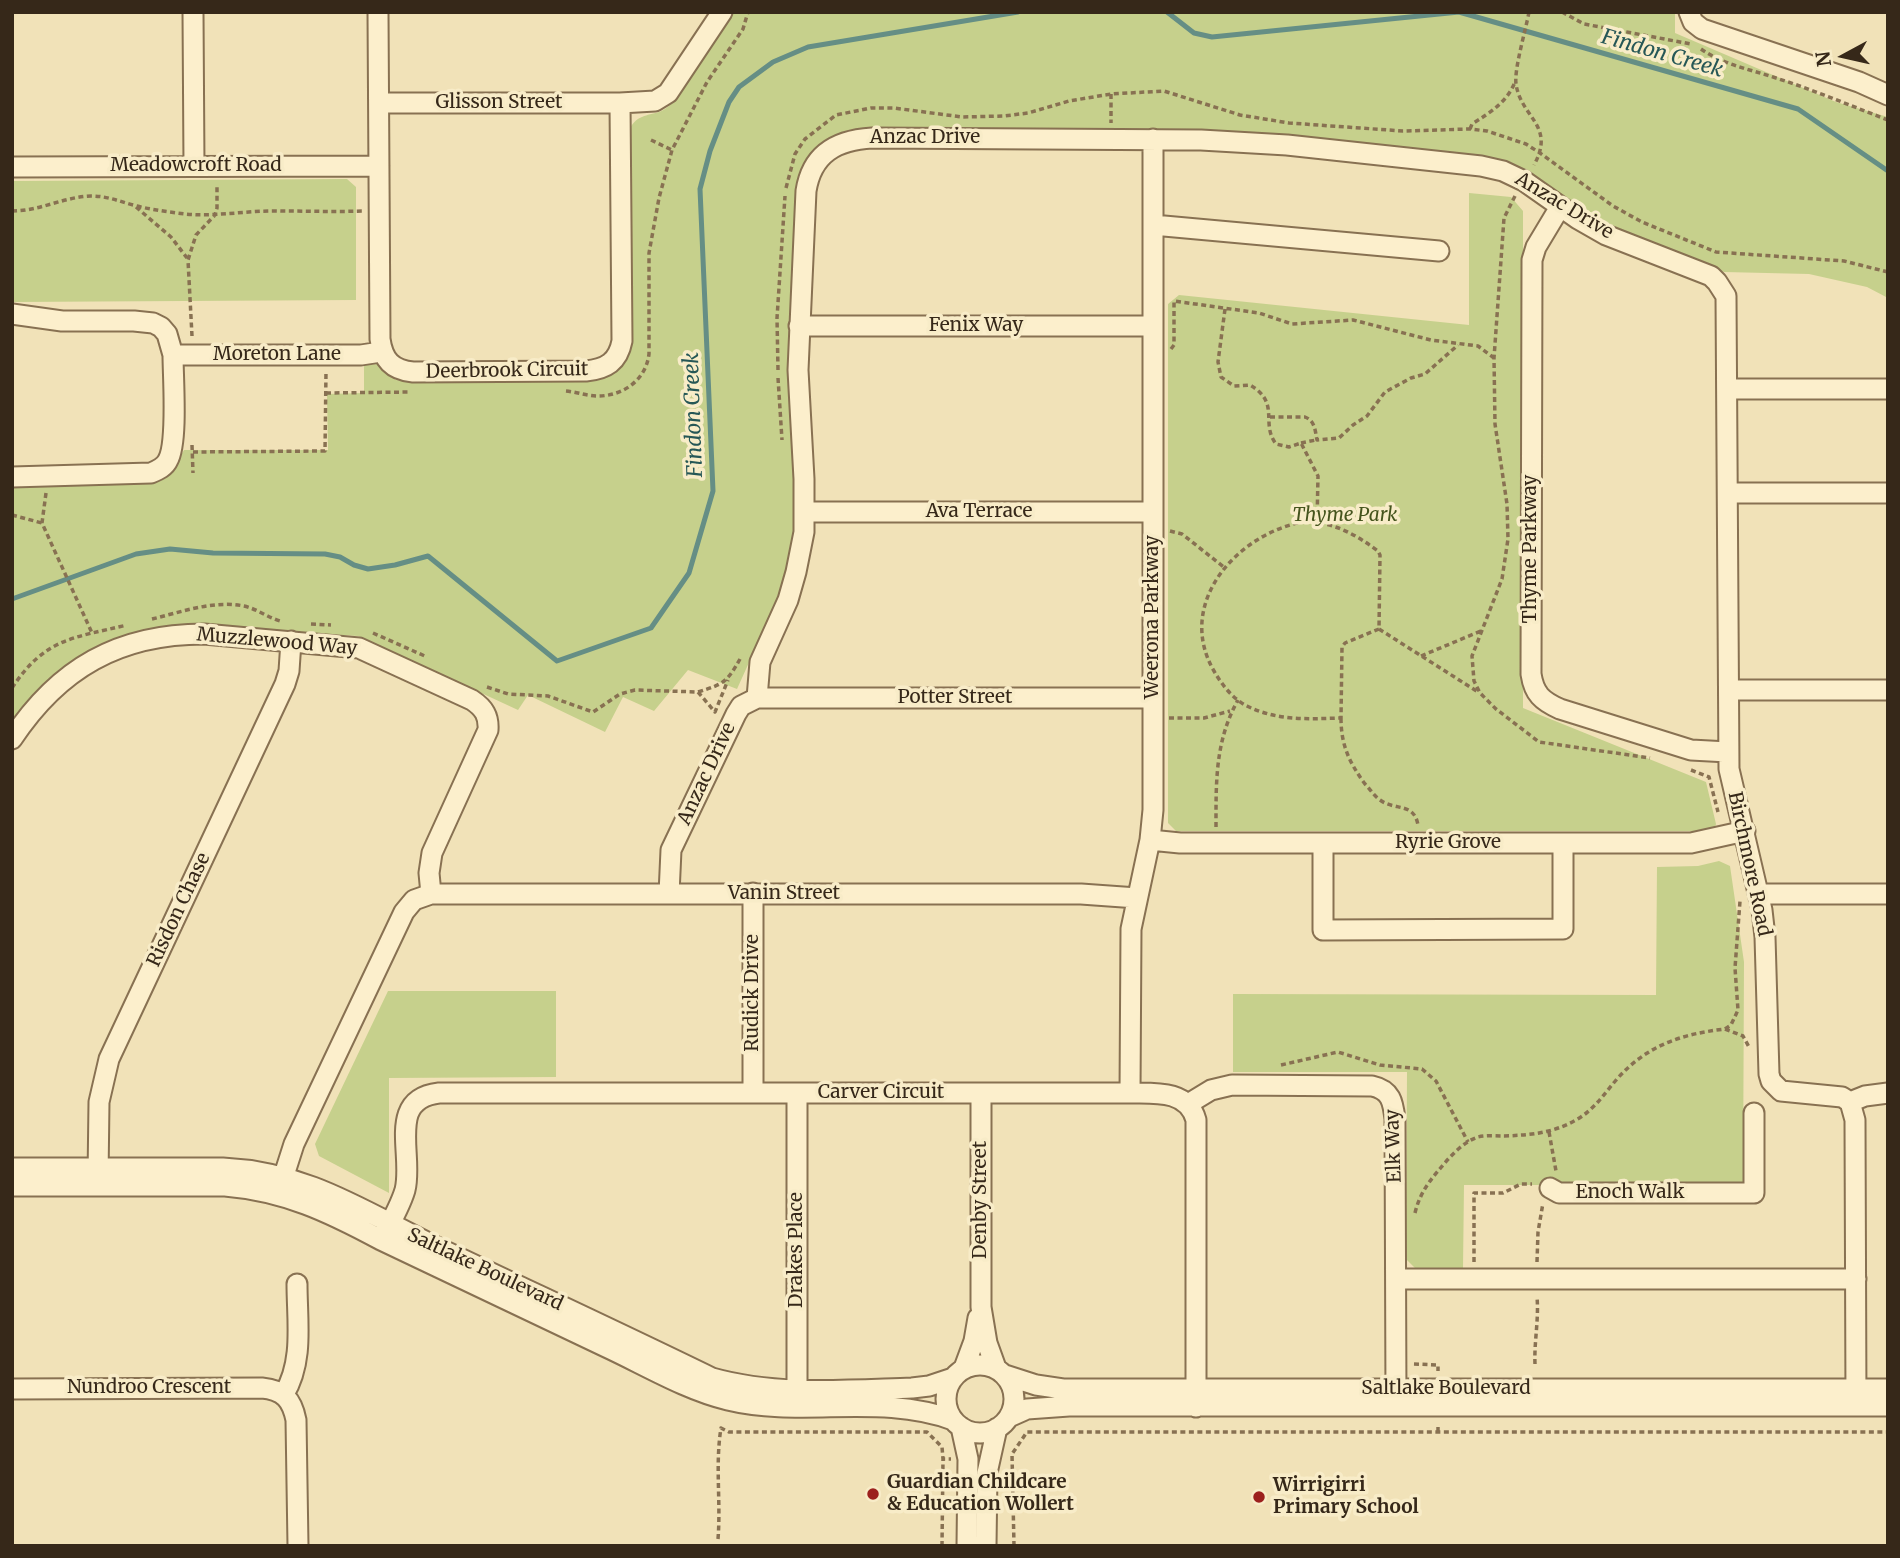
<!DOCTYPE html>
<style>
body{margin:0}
#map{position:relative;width:1900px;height:1558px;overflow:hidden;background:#f1e2b8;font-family:Merriweather,serif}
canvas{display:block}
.frame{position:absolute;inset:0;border:14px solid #362819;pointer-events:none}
.north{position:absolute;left:1809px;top:21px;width:70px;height:70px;-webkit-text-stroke:5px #f8ecc8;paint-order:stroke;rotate:262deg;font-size:19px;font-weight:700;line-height:28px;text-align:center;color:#362819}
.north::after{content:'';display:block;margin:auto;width:24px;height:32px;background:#362819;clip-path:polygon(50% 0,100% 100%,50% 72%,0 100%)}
</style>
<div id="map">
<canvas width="1900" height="1558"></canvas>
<div class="frame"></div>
<div class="north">N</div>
</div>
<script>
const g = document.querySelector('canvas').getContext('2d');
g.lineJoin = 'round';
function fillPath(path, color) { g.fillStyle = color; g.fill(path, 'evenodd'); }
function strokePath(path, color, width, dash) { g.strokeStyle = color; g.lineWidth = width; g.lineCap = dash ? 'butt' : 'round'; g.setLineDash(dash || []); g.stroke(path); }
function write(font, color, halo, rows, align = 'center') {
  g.font = font + ' Merriweather,serif'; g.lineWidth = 7; g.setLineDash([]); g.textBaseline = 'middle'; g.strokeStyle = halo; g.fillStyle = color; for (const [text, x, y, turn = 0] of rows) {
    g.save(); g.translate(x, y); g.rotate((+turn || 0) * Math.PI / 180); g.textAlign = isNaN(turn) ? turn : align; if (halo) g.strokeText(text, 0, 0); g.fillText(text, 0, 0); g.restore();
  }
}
fillPath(new Path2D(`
 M729,12h946v21l161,69 52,15v181l-21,-11 -58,-13 -85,-2 -106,-41 -44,-25 -48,-35 -35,-14 -144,-12 -498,-12c-20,4 -31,15 -44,32l-6,334 -10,75 -52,115 -49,-19 -34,41 -31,-14 -18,35 -77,-37 -10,15 -160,-74 -169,-11 -68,14 -73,43 -19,20 -17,23v-239l158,-13 14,-23h144l-1,-56 37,-1v-28l14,-1 18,16 14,1 186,-2c21,-5 29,-13 35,-34l-1,-217c8,-13 16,-12 29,-16 8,-3 13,-9 18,-15z
 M347,179l9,8v113l-344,2v-121z
 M1469,193l42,4 12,14v497l183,74 10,42 -1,3 -17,4h-522l-8,-8v-519l11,-9 290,30z
 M1719,861l11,5 14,96 -1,223h-279l-1,83h-48l-9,-9 1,-187h-174v-78l423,1 1,-128 41,-1z
 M388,991h168v86l-167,1v115l-70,-37 -4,-12z`), '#c6d08c');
strokePath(new Path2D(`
 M1167,12l27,21 18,4 247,-25 339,97 90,62
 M12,599l124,-45 34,-5 43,4 112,1 15,3 14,8 14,4 27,-4 33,-9 129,105 94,-33 38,-55 24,-82 -13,-302 10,-38 19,-49 10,-15 34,-25 35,-15 210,-35`), '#658e85', 5);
const minor = new Path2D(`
 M193,12l1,154
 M378,12l2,327c3,21 12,31 33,33l173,-1c20,-2 32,-9 36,-30l-2,-238 35,-2 13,-8 54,-81
 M1689,12l4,10 9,7 157,53 29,13
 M379,103h241
 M12,167l367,-1
 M1560,207l-24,40 -4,13 -1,414c3,20 11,27 29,35l131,41 37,2
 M1153,225l286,26
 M12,314l50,7h72l19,2 8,4 6,7 6,21c0,23 5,87 -5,105 -3,7 -10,10 -17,13l-139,4
 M799,326h354
 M173,355h188l20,-3
 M1728,389h160
 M1728,493h160
 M805,512h348
 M1729,690h159
 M757,698h396
 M12,739c47,-71 107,-105 192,-105l155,14 113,52c12,8 17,16 16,30l-56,123 -3,20 2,21 -17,6 -10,12 -110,232 -16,50
 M1150,840l30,3h511l54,-12
 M1323,843v87l240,-1v-86
 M753,893v200
 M431,894h650l56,4
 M669,894l2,-44 65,-136 5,-8 16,-8 3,-36 28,-62 8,-28 8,-40v-53l-6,-109 8,-179c6,-38 31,-51 66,-53l329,2 86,5 194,21 22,5 21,10 54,38 28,16 105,41 6,6 9,14 3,473 33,141 3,27 4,137 2,7 10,10 61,6 8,5 5,18 1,286
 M1759,894h129
 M981,1093v214l6,36 9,25
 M1130,1093l1,-164 19,-89 3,-30v-671
 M1850,1102l15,-6 23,-3
 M1188,1104l23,-14 21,-5 140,1c19,4 21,16 23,33l1,283
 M12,1168h211c86,4 143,45 218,81 90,43 181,85 271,129 64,18 134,12 200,10l17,-2 24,-8
 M98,1178l1,-76 10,-43 176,-375 4,-13 2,-30
 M12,1186h213c60,5 104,26 156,54 75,35 150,71 225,107 39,18 80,43 122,53 74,18 152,-7 225,20
 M1550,1188l9,5h195v-80
 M381,1240c9,-16 19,-33 24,-50 9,-35 -19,-91 34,-97h691c25,0 58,-3 66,27v287
 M1396,1279h460
 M946 1399a34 34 0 1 1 68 0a34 34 0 1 1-68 0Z
 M964,1368l10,-27 4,-23
 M1005,1375l31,10 27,4h825
 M12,1389l250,-1c22,2 30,12 34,32l2,126
 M284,1394c20,-33 13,-73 13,-110
 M797,1402v-309
 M1009,1417l18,-8 42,-3h819
 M961,1427l7,32 -1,87
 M986,1546l1,-73 10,-45`);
strokePath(minor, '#887152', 23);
strokePath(new Path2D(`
 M1529,12c-3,17 -15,57 -13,72 5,34 40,41 18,81
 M1562,12l22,12 107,20
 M1701,49c23,16 48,20 75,29 38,12 75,28 112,42
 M1111,94v29
 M1470,129l2,-5c19,-12 35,-22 43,-42
 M651,140l21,10
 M786,188l9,-34 10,-15 31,-24 35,-7h23l68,9 42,-1 24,-3 41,-12 42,-7 53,-3 76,24 49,8 114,8 67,-2 17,2 39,13 14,9 73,53 29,16 74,30 128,9 44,11
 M1515,196l-11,22 -10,140 1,66 12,80 1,35 -6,40 -30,77 2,25 6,12 16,16 43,33 111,16
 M136,207l35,30 16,21
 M12,211c28,0 51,-14 79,-15 17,0 30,6 46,10 16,4 32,6 48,8 32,3 64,-4 96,-3 27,0 54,1 81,0
 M1225,309l-7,53 3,15 13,9 16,-1c31,18 10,38 26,59l13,3 12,-4 17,33 -1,46
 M192,336l-4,-76 8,-25 19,-20 2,-7v-23
 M1171,349l3,-4v-44l85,12 33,11 61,-4 78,20 47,6 16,12
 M778,370l-1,-52 8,-122
 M778,378l4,62
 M566,391c11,1 21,5 32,5 25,0 48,-16 51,-42v-101l10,-55 13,-48 35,-68 36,-53 5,-17
 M326,393l85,-1
 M1270,417h35c10,4 10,13 12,23l22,-2 14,-13 14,-9 18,-24 26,-14 14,-4 33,-29
 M1301,443l15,-3
 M192,445l1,28
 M193,452l132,-1 1,-80
 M46,493l-4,30 50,110
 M12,515l30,8
 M1302,522c30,-1 53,12 76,29l2,4 -1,74 -34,14 -3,4 -1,71c-32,1 -64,3 -94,-12 -14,-7 -25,-21 -33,-35 -39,-67 22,-136 88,-149z
 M1170,531l12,3 43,34
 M152,619c29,-7 62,-19 92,-13 13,3 23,11 36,15
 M311,624l20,1
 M1379,629l99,63
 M373,633l54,24
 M1421,656l60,-25
 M487,687l21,7 40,2 45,16 27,-18 15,-4 63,2c26,-8 29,-10 42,-33
 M12,688c33,-50 61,-50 115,-63
 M698,692l17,20 13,-32
 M1169,718h35l26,-7
 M1341,718c0,27 8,44 24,66 5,5 9,12 15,16 15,11 34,2 38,25
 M1691,770l18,7 9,35
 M1216,827c0,-45 -1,-86 22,-127
 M1725,1029l18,7 6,11
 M1281,1065l57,-13 42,13 42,4 14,12 32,61
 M1549,1132l7,39
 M1415,1213c4,-17 12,-29 23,-42 10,-12 24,-29 40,-34 8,-2 18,-1 26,-1 27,-1 49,-3 72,-16 18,-10 28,-26 41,-41 30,-34 65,-45 108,-50l6,-4 7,-15 -3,-42 5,-67
 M1474,1262v-69h29l18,-9h11
 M1537,1262l1,-30 5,-29
 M1414,1364l24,1v6
 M1535,1364c-1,-22 4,-45 2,-67
 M1438,1432v-8
 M718,1539c3,-37 -3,-74 3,-111l8,4h198l15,15 1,12h8
 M942,1546l1,-87
 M1014,1546l-2,-92 15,-22h861`), '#887152', 3.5, [5, 3.5]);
strokePath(minor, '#fcefcc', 19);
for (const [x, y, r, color] of [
 [873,1494,7,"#9c201d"],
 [1259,1497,7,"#9c201d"]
]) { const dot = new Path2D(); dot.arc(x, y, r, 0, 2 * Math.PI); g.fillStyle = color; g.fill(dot); strokePath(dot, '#f8ecc8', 2.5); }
write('19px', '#362819', '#f8ecc8', [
 ["Glisson Street",499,103],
 ["Anzac Drive",925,138],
 ["Meadowcroft Road",196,166],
 ["Anzac Drive",1564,206,31],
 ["Fenix Way",976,326],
 ["Moreton Lane",277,355],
 ["Deerbrook Circuit",507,371,-1],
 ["Ava Terrace",979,512],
 ["Thyme Parkway",1531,549,-90],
 ["Weerona Parkway",1153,617,-90],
 ["Muzzlewood Way",277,642,5],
 ["Potter Street",955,698],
 ["Anzac Drive",707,774,-65],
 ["Ryrie Grove",1448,843],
 ["Birchmore Road",1749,864,78],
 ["Vanin Street",784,894],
 ["Risdon Chase",179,910,-65],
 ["Rudick Drive",753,993,-90],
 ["Carver Circuit",881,1093],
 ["Elk Way",1394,1146,-92],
 ["Enoch Walk",1630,1193],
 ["Denby Street",981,1200,-90],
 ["Drakes Place",797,1250,-90],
 ["Saltlake Boulevard",485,1270,25],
 ["Nundroo Crescent",149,1388],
 ["Saltlake Boulevard",1446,1389]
]);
write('italic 19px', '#45541d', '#f8ecc8', [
 ["Thyme Park",1345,516]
]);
write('bold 19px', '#362819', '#f8ecc8', [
 ["Guardian Childcare",887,1483],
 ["& Education Wollert",887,1505],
 ["Wirrigirri",1273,1486],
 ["Primary School",1273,1508]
], 'left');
write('italic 21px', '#265756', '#f8ecc8', [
 ["Findon Creek",1662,54,16],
 ["Findon Creek",694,415,-92]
]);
</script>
